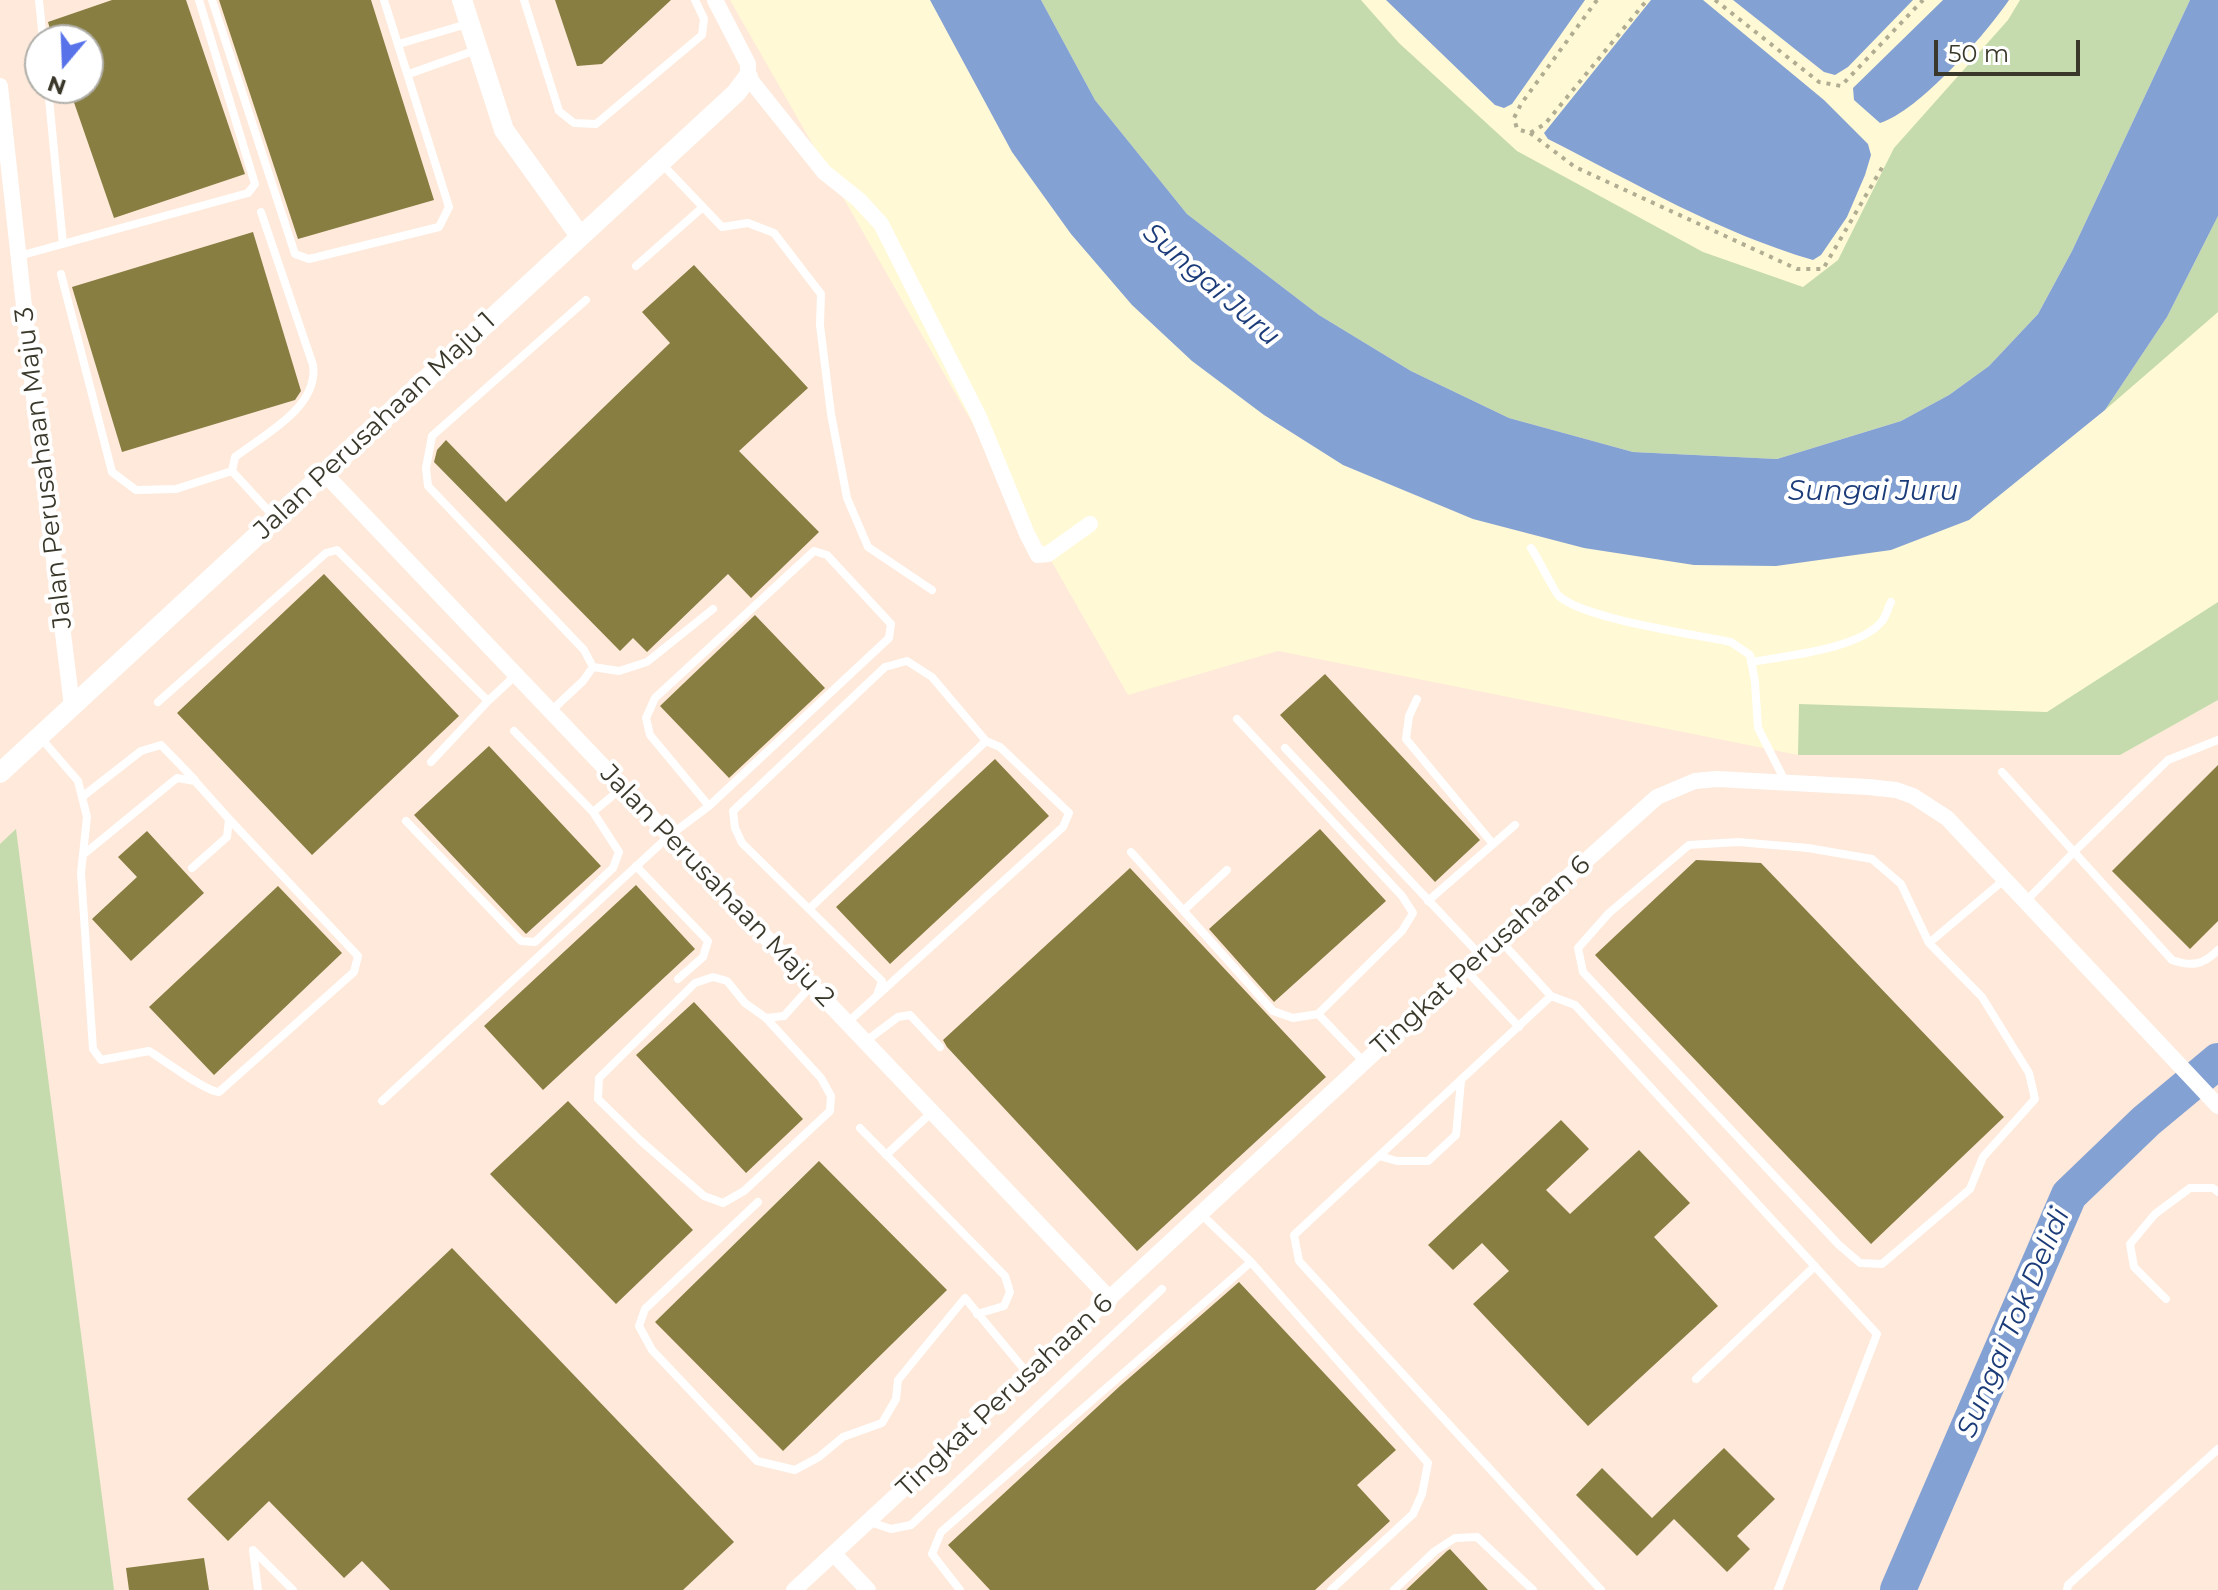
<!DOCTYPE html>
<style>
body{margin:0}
#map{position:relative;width:2218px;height:1590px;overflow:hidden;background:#fff9d6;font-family:Montserrat,sans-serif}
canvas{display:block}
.north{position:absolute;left:24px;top:24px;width:80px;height:80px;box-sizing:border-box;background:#fff;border:2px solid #b0afaa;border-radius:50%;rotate:199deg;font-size:22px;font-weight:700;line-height:32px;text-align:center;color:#3a382a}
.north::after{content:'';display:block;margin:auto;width:28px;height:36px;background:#5873e9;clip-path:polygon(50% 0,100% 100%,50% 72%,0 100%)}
.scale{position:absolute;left:1934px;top:40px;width:146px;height:36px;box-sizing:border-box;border:4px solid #3a382a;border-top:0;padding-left:10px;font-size:24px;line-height:28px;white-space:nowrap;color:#3a382a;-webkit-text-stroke:6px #fff;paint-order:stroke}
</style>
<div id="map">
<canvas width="2218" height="1590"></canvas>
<div class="north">N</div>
<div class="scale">50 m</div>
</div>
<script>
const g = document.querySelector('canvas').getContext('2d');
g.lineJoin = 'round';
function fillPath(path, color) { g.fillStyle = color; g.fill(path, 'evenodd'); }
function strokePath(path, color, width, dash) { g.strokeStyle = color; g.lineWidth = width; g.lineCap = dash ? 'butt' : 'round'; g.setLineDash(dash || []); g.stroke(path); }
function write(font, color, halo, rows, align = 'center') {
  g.font = font + ' Montserrat,sans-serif'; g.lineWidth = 8; g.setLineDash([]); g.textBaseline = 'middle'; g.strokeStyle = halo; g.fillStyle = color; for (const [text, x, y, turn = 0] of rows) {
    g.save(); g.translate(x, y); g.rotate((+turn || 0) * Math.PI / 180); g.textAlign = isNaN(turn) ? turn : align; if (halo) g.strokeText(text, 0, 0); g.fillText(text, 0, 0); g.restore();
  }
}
fillPath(new Path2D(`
 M0,0h730l398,695 150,-44 520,104h322l98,-55v890h-2218zM40,40h48v48h-48z`), '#fee9da');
fillPath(new Path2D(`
 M1041,0h320l38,43 118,108 186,101 100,35 35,-27 56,-112 114,-128 12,-20h170l-118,251 -34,63 -49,52 -40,29 -48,26 -124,38 -144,-7 -124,-34 -98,-47 -92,-56 -132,-101 -92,-114z
 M2218,216v96l-113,98 62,-93z
 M2218,602v98l-98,55h-322l1,-51 248,8z
 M16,829l98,761h-114v-746z`), '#c5dbad');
fillPath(new Path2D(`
 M930,0h111l54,100 92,114 132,101 92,56 98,47 124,34 144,7 124,-38 48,-26 40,-29 49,-52 34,-63 118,-251h28v216l-51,101 -62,93 -136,110 -78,30 -115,16 -82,-1 -110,-17 -111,-29 -130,-54 -79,-50 -72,-54 -60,-56 -61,-71 -59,-82z
 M1386,0h199l-73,104 -8,4 -9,-3z
 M1651,0h52l121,100 44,44 3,11 -6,20 -18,42 -26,38 -8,5c-93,-27 -178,-77 -265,-121l-4,-6z
 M1733,0h180l-65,67 -13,8 -11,-3z
 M1943,0h66c-24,35 -90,111 -129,123l-26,-23 -1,-12z`), '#84a1d3');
strokePath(new Path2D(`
 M1898,1590l171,-395 77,-74 72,-60`), '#84a1d3', 36);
fillPath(new Path2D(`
 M112,0h74l59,174 -131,44 -45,-130h19v-48h-35l-5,-18z
 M219,0h152l63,200 -136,39z
 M555,0h116l-69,64 -25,2z
 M253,232l48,159 -6,9 -173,52 -50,-165z
 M694,265l114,123 -69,63 80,81 -68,66 -23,-24 -81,78 -14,-14 -13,13 -186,-189 3,-12 9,-10 60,62 164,-159 -28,-31z
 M324,574l135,142 -147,139 -135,-142z
 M755,615l70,73 -96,90 -69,-72z
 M1325,674l155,166 -45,42 -155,-167z
 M489,746l112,120 -75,68 -112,-119z
 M995,759l54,57 -159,148 -54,-57z
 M2218,765v156l-28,28 -78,-78z
 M1320,829l66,72 -112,101 -65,-73z
 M147,831l57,62 -73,68 -39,-42 45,-42 -19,-20z
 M1696,860l65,3 243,254 -133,127 -276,-289z
 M1130,868l196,209 -189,174 -190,-204 -4,-7z
 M636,885l59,64 -152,141 -59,-64z
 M278,886l64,67 -128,122 -65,-68z
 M694,1002l109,117 -57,54 -110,-118z
 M568,1101l125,129 -77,74 -126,-130z
 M1561,1120l28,29 -43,41 24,24 69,-64 51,53 -36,34 64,69 -130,120 -115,-122 36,-33 -27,-28 -29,27 -25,-25z
 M819,1161l128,129 -164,161 -128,-129z
 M452,1248l282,294 -51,48h-293l-28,-29 -18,17 -75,-77 -41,40 -41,-42z
 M1239,1282l157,168 -39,35 33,36 -75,69h-325l-42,-45 172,-159z
 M1724,1448l51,51 -38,37 13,13 -23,23 -53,-53 -37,37 -61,-61 26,-27 50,50z
 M1450,1549l38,41h-82l41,-39z
 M204,1558l5,32h-80l-3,-22z`), '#887e42');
strokePath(new Path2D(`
 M1597,0l-76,104 -7,14 3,11 13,4 15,-9 102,-124
 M1715,0l104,82 22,4 82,-86
 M1530,133l45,34 222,102h26l60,-103`), '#b1ad92', 4, [4, 6]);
strokePath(new Path2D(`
 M39,0l4,40
 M212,0l83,254 14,5 130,-32 10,-20 -65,-207
 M524,0l35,111 15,12 22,1 106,-89 2,-16 -9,-19
 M399,44l68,-20
 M409,74l67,-24
 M48,88l15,156
 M661,163l61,64 26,-4 26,10 47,61 -1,31 11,89 16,84 21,49 64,43
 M261,212l52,153c6,42 -48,69 -78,92l-3,14 43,47
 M19,256l229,-63 7,-9 -56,-184
 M636,266l67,-59
 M61,274l51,198 24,18 40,-1 56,-18
 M1531,548c6,8 24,45 28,48 25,23 134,38 172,46l19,13 5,27 3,46 28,55
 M1751,662c34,-6 111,-13 132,-42 3,-5 5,-12 8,-18
 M593,667l26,4 28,-9 66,-53
 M1417,699l-8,17 -3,23 87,105
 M158,702l168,-149 11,-3 151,151 28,-26
 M551,711l32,-30 10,-14 -9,-17 -156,-164 -2,-18 6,-32 154,-136
 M1237,719l165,177 11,17 -11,18 -84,83
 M514,731l79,81 30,-25
 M40,737l38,44 9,36 -6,56 12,176 8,11 48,-9c15,9 57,41 70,41l135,-120 4,-16 -129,-137
 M1285,748l195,207
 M431,762l57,-61
 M2002,772l72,80 94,-92 50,-20
 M82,797l59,-46 20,-6 34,35
 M406,821l115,120 14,1 78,-74 6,-16 -26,-40
 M1738,842l70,6 64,11 29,25 28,59 53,54 47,76 6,26 -52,58 -13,32 -88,75 -22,-1 -21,-18 -256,-273 -5,-24 31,-35 80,-68z
 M1131,852l142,159 20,7 25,-4 46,48
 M84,854l93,-76 18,3 34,38 -2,18 -35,31
 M636,866l72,75 -5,16 -25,22
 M1428,901l87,-76
 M2026,901l48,-49 98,108c20,7 31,5 46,-10
 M809,909l177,-168
 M1184,910l43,-40
 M1499,939l52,57 24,9 302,329 -99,256
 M1929,943l76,-64
 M1465,969l54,58
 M713,977l14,4 18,22 21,15 55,60 10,18 -1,15 -86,80 -21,12 -19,-7 -63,-55 -43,-42 1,-21 96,-95z
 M1551,996l-257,239 5,26 302,329
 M766,1018l18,-2 27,-30
 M847,1023l216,-196 6,-14 -69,-66 -14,-6 -54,-64 -25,-16 -22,6 -152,144 2,17 7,15 140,138 -5,14
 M866,1041l32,-24 12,-2 30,32
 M382,1101l287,-265 40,-30 180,-168 2,-14 -64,-69 -13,-4 -159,147 -9,20 4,17 59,71
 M860,1128l145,148 5,16 -6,14 -27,8
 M886,1155l46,-43
 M1379,1156l18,5h31l28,-26 5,-54
 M758,1202l-113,107 -6,17 13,24 105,111 38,9 24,-13 24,-20 39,-14 14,-24 2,-19 67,-82 63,76
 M1201,1214l50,48 177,201 -6,31 -9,20 -82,76
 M2166,1299l-32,-32 -4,-23 25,-30 35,-26h23l5,4
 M1696,1379l119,-113
 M870,1522l21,7 20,-4 251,-236
 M258,1590l-5,-40 40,40
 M960,1590l-28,-36 9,-22 310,-270
 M1394,1590l41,-39 20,-13 22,-1 56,53
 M2067,1590l1,-5 150,-136`), '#fff', 8);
strokePath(new Path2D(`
 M715,0l33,64v13l76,95 35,28 22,24 98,193 48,117 11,21 10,-1 42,-30
 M0,86l35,321 37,299
 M324,473l786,826
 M834,1554l34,36
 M794,1590l671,-621 192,-172 38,-16 22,-2 151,8 28,3 17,6 34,22 271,288`), '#fff', 16);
strokePath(new Path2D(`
 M462,0l42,130 76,106
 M0,773l736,-680 12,-16`), '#fff', 20);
write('26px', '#3a382a', '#fff', [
 ["Jalan Perusahaan Maju 1",375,426,-43],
 ["Jalan Perusahaan Maju 3",44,468,-97],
 ["Jalan Perusahaan Maju 2",717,886,46],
 ["Tingkat Perusahaan 6",1481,956,-42],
 ["Tingkat Perusahaan 6",1005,1396,-43]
]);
write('italic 28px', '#1c3c79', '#fff', [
 ["Sungai Juru",1211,285,41],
 ["Sungai Juru",1873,492],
 ["Sungai Tok Delidi",2014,1323,-67]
]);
</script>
